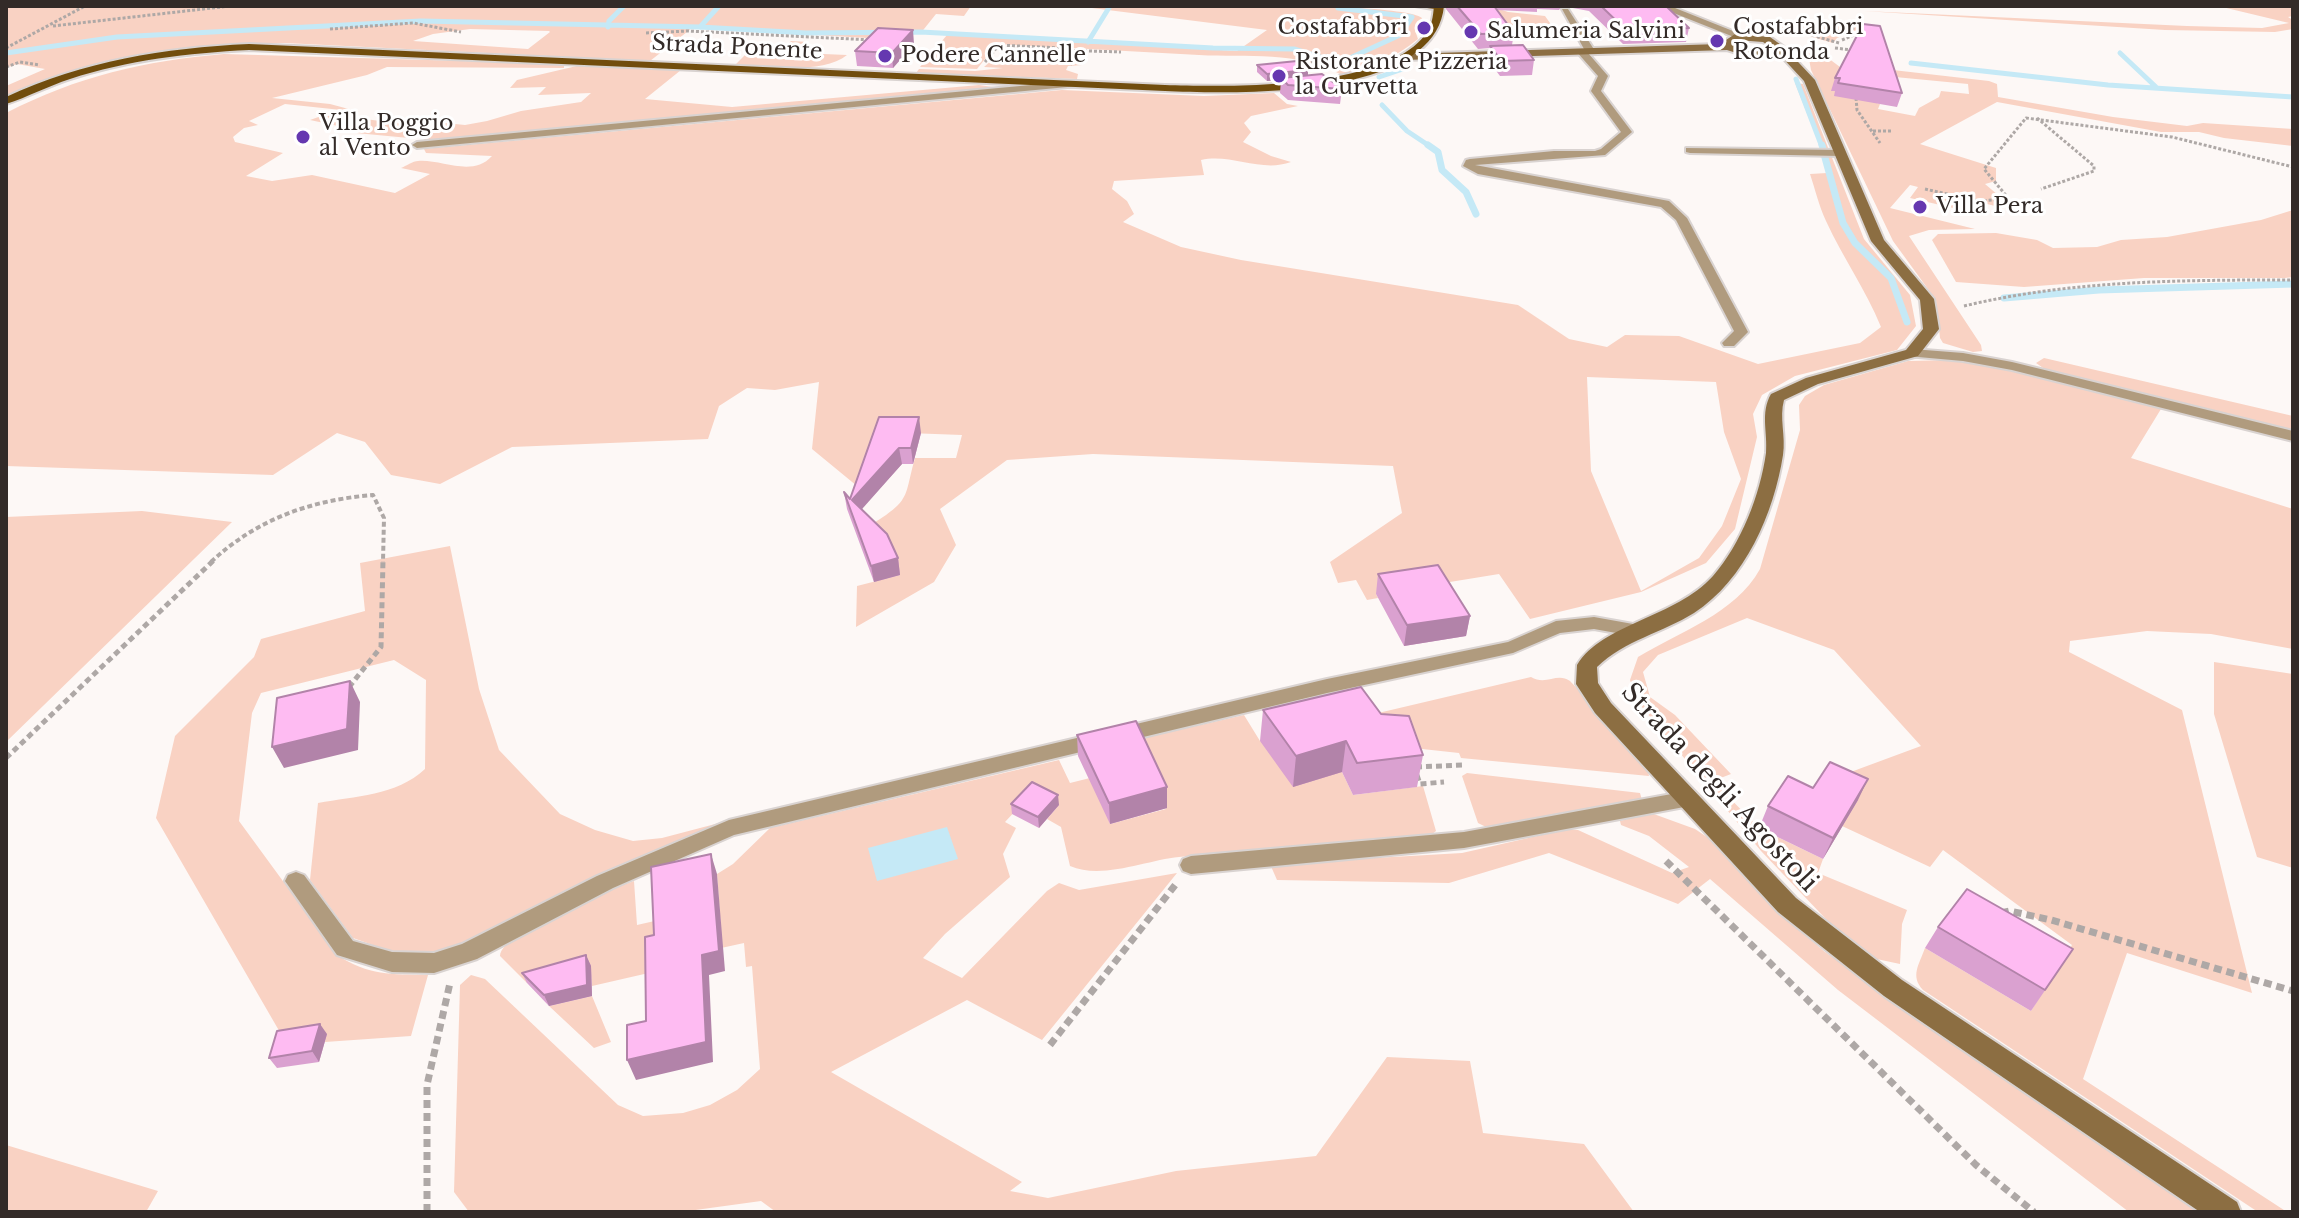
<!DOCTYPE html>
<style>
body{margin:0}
#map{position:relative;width:2299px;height:1218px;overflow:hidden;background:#fdf8f6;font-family:"Libre Baskerville",serif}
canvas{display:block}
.frame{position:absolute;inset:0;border:8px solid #332b28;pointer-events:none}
</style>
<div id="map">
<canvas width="2299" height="1218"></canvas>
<div class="frame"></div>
</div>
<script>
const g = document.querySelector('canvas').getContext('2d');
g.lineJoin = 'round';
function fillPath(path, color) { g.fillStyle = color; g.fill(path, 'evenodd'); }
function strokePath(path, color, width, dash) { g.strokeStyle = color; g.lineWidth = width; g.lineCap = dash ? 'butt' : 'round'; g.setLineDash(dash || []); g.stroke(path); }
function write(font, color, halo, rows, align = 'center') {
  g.font = font + ' "Libre Baskerville",serif'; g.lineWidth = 6; g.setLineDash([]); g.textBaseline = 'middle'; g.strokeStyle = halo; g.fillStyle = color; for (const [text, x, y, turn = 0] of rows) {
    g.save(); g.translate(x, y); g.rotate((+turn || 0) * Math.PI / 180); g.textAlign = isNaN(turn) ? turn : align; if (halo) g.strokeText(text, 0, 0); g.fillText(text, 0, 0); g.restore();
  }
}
fillPath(new Path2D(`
 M6,6h965l-7,10 -28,-2 -16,20 -11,-1 -6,7 -211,-12 -42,33 -365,-18c-96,2 -191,12 -279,54v-11l39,-17 -28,-5 -11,4zM470,29l79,2 1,1 -22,17 -115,-8 20,-7z
 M1076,6c49,0 325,-6 346,12l-7,12 3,9c-22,18 -48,30 -76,36 -45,-25 -94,-17 -143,-20 -67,-4 -135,-7 -202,-11l-20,25 -57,-2 27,-32 290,16 30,-21z
 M1490,6l18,6 37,4 15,21 -55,1z
 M2218,6h75v10l-5,1 5,3v9l-18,3 -110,-2 -301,-19 323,15 75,2 27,-5z
 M1761,22l92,3 11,3 -27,10 -4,5z
 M791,41l18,1 -9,11 47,2c-24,20 -81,11 -112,10l14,-14 31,1z
 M1808,53l16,2 16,12 -4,24 44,13 -2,5 37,7 4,-8 20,-11 2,-6 28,3 -1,-10 -73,-7 -11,-8 105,12 8,3 1,13 115,20 74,9 16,-3 90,6v17l-69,-8 -25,-6h-38l-164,-30 -77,42 76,24v13l-11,3 13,11 1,12 -16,-4 -8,10 -65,-15 8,-11 -8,-2 -20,23 85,21 -46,1 -20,6 72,109 1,6 -9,1 -30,-9 -3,-5 -4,-38 -43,-59 -82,-171z
 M224,54l340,10v4l-177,-1 -20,8 -95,23 58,6 30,8 -75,-8 -36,17 9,4 -14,3 -11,9 2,5 48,11 -37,23 26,5 40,-6 83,18 35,-19 -29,-6c5,-2 12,-7 17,-7 24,-2 54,17 74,-5l-66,-3 -2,-4 638,-59 142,6 70,-3 13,11 11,2 -47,10 -7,7 7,9 -8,10 28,14 20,6c-30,11 -60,-9 -90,-2l3,15 -90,6 -2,8 15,12 7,13 -11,8 58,25 60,13 277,45 51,34 38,8 18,-12 54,1 79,28 102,-21 21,-16c-15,-37 -38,-69 -55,-106 -7,-15 -11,-32 -16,-47l17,-1 -9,-32 -23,-58 8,1 61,155 46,56 6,31 -19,24 -102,26 -33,19 -9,19 4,23 -22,92 -29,34 -65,29 -111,27 -31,-45 -123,20 2,4 -11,2 -11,-20 -18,3 -8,-21 72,-49 -9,-47 -300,-12 -86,6 -67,49 16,36 -22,37 -78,45 1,-41 43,-11 -26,-52c38,-24 30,-27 41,-65h41l6,-23 -81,-3 -3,59 -21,-5 -45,-37 7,-67 -44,8 -28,-2 -28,18 -11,33 -196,8 -72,37 -49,-9 -26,-33 -28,-9 -64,42 -267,-9v-353c72,-37 138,-52 218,-59zM1587,377l129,5 8,50 17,47 -19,47 -23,32 -58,33 -50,-120z
 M1044,54c13,1 29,1 38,11l-14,1 -2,4 12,4 -1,5 -161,-6 3,-4 56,2 28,-3 -19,-1 8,-7 54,2 4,-6z
 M581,65l100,5 -36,29 87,8 247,-22 21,3 -574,54 -2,-2 12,-18 29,3 22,-4 34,-10 60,-9 10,-9 -53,2 8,-8 -36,1 7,-8z
 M327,114l76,10 11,8 -5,6 -53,-5 -4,-4 -42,-9z
 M2293,210v67l-8,1h-141l-120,9 -68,-5 -24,-42 6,-6 58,-1 41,7 16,8 44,-1 24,-7 46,-3 94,-17z
 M2044,358l249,58v17l-247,-63 -10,-7z
 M1953,360l62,10 146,39 -30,49 162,51v140l-82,-15 -64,-3 -77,10 -1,11 113,58 70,283 -125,-40 -44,126 204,133h-29l-335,-222c-13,-14 -4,-25 2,-42l106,63 41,-66 -129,-95 -13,17 -88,-41 -21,-43 100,-37 -87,-96 -87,-32 -89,37 -15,17 7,25 25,18 56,59 -18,7 46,47 64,31 -5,14 89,37 -5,14 -2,40 -28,-6 -28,-20 -83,-87 -124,-150 -7,-21 8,-23c41,-25 97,-43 122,-88l40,-139 -1,-25 6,-9 19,-11 84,-24z
 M142,511l90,11 -226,220v-225z
 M450,546l29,143 20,61 61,64 35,16 38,11 29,-3 57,-15 -125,55 -123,66 -35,10 -43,-2 -40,-14 -43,-58 8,-77c37,-7 78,-7 107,-34l1,-89 -32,-20 -133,33 -9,20 -13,108 98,134c32,21 54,19 91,20l-17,61 -86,6 1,-8 -41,7 -129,-223 19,-82 79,-79 7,-18 104,-28 -5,-48z
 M2214,662l79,12v194l-36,-11 -43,-143z
 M1531,677c15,9 26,-5 39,4l76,80 3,15 -188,-18 -2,-5 -55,-6 -47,-29z
 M1244,715l16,26 82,31 11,23 70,-9 13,45 -5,4c-84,7 -168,13 -252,22 -32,3 -77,23 -109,9l-9,-39 -14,-8 12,-14 -26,-13 -28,30 11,6 -13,26 7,23 -65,57 -22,24 39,20 85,-87 12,-8 20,7 98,-17 -135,167 -75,-40 -136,72 191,110 -12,9 38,7 128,-27 140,-15 71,-99 83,4 13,72 101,11 50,68h-858l-15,-11 -80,11h-212l-15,-20 6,-207 11,-10 14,4 133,126 25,11 40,-3 27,-8 27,-15 23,-21 -8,-103 -6,1 -2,-24 -32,7 1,24 -60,-2 -61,14 -2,-20 -63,17 -27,-27c3,-27 107,-65 134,-75l3,44 22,-5 62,9 -4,-55 16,-10 37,-36 289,-68 11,23 28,-7 12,48 56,-15 -31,-69z
 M1467,773l173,20 2,7 -152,29 -12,-6 -16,-47z
 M1651,813l44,16 12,8 66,71 52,44 381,260h-77l-291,-222 -128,-111 -32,25 -129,-51 -100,30 -172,-3 -7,-16 192,-11 106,-24 10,1 94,43 17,-6 -40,-31 -28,-11 -1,-4z
 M592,996l19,46 -17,6 -45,-42z
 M6,1145l152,46 -12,21h-140z`), '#f9d2c3');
fillPath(new Path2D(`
 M947,827l11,32 -81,22 -9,-33z`), '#c5e9f6');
strokePath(new Path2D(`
 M608,27l1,-6 15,-15
 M700,27l19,-21
 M1088,42l22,-36
 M6,53l111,-16 304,-16 279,6 106,6 115,-1 292,16 81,1 45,14 61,-28 12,-18 -74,-9
 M2120,53l36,34
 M1911,63l197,22 185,12
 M1379,77l27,-9
 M1796,79l26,68
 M1382,105l25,26 24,16`), '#c5e9f6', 5);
strokePath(new Path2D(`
 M1428,145l10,7 4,18 24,22 10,22
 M1822,145l1,4
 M1824,154l19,69 12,20 36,35 16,44
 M2004,298l95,-8 194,-6`), '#c5e9f6', 7);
const lane = new Path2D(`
 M1562,9h6l27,42 -7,2 20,23 -7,15 31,41 -27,23 -130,10 194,36 18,17 61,114 -14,14h-10l-2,-3 12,-12 -58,-111 -15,-13 -183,-33 -15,-8 3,-6 4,-1 84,-8h41l6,-2 20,-17 -30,-41 7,-15 -22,-25 8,-2z
 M1074,81l5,3 -1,2 -661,62 -5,-3 5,-3z
 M1686,148l154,2 6,3 -6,3 -150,-3 -4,-1z
 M1912,349l51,4 49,9 281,69v10l-281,-71 -49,-9 -56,-5v-6z
 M1594,617l39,7 9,6 -9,6 -39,-7 -34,4 -47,20 -186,40 -593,142 -121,53 -136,71 -43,14 -42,-1 -55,-17 -52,-74 3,-6 8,-3 8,3 49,66 39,11 42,1 28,-9 135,-68 132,-56 598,-141 181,-37 48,-21z
 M1688,791l7,2 3,6 -3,6 -231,43 -273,26 -8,-3 -3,-6 3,-6 8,-3 273,-24z`);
const street = new Path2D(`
 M1656,6h14l78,31 -9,2z`);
const secondary = new Path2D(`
 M1415,6h28l1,1 -5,3z
 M1735,34l35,3 14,10 31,33 69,160 50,59 5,30 -21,27 -100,28 -34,16c-5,18 2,36 -1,55 -9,58 -38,125 -89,158 -32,20 -69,27 -97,54l1,16 13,20 185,195 106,82 335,222 4,10h-41l-316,-216 -106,-84 -183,-199 -19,-29 1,-19c26,-42 98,-47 136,-89 28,-32 47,-81 53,-123 2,-20 -6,-40 5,-59l35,-16 100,-28 17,-21 -3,-29 -49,-59 -67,-160 -25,-27 -27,4 -25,-8 -323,10 -5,-3 5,-3 316,-10zM1737,40l26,2 10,7 -21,2 -20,-7z`);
const primary = new Path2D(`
 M1434,6h10c-9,94 -210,88 -279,85l-916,-41c-61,3 -121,10 -179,29 -22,7 -42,18 -64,25v-7c78,-36 158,-49 243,-53l916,41c64,2 218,5 260,-50 7,-8 8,-19 9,-29z`);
strokePath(lane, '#d9d3d1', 4);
strokePath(street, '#d9d3d1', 4);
strokePath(secondary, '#d9d3d1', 4);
strokePath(primary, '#d9d3d1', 4);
strokePath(new Path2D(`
 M53,26l177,-20
 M330,29l83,-6 48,9
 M646,33l42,-2 184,9
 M1842,40l21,-9
 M1839,43l-28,-8 50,-8 7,2
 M6,48l79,-42
 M1835,48l17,2
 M1059,50l62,2
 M1057,59l15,5
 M985,62l14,-17 61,3
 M1311,62l17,-7
 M6,67l14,-5 20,3
 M1856,98l1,12 23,33
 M2037,118l57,48v5l-53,18
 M1873,131h18
 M1925,189l53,12 30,-2
 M2009,199l-25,-30 42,-51 146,19 121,30
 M1964,306c109,-26 218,-26 329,-26`), '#aea8a6', 3, [3, 2]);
strokePath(new Path2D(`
 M211,562c46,-43 100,-62 162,-67l11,23 -1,44`), '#aea8a6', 4, [5, 3]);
strokePath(new Path2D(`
 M349,687l32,-40 2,-87
 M6,758l208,-198
 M1416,767l47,-2
 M1417,775l3,9 24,-2`), '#aea8a6', 5, [6, 4]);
strokePath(new Path2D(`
 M1666,861l310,304 58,47
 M2001,913l9,-2 41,9 242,71
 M1050,1045l126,-161
 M427,1212v-127l23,-102`), '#aea8a6', 7, [8, 5]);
fillPath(lane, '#b09b7e');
fillPath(street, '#b09b7e');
fillPath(secondary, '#8c6e42');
fillPath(primary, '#714d0d');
fillPath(new Path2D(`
 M1446,6h116l-3,4 -22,-1v3l-40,-2 17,23 -2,12 22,15 -2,15 -32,1 -12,-16 2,-12 -12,1 -32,-40z
 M1562,6h104l23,22 -3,14 -63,2 -34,-33z
 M914,44l-21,24 -36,-2 -2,-15z
 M1257,65l51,5v5l34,14 -2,15 -52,-4 -8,-7 1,-13 -14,1 -10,-9z
 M1835,78l67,15 -5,14 -63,-11 1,-5h-4z
 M879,417l42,16 -8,31h-11l-41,45 37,49 2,17 -26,7 -27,-73 -3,-17 6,7z
 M1378,574l92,42 -4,20 -62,10 -28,-52z
 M1263,710l118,4 42,41 -6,32 -64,8 -11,-23 -49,15 -33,-46z
 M1077,735l90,52v21l-57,16 -32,-68z
 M1813,788l45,12 -35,59 -64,-31 9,-22z
 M1011,804l48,1 -20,23 -27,-14z
 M1938,927l135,22 -42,62 -106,-63z
 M586,955l5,11 1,30 -43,10 -22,-23 -5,-10z
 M327,1034l-8,28 -42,6 -8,-10z`), '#daa1d0');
fillPath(new Path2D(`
 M913,30l1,14 -21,24 -1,-15z
 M1308,70v8h-27v2l-14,1v-7z
 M919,417l2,16 -8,31 -2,-16z
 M899,448l3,16 -47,53 -3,-17z
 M898,558l2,17 -26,7 -3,-16z
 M1470,616l-4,20 -62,10 3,-21z
 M350,681l10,21 -2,48 -74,18 -12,-21z
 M1346,741l-4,31 -49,15 3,-31z
 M1868,779l-10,21 -35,59 10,-21z
 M1167,787v21l-57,16 -1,-21z
 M1058,795l1,10 -20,23 -1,-11z
 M711,854l6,20 8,97 -16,4 4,87 -77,18 -9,-20 75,-105z
 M586,955l5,11 1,30 -43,10 -5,-11z
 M320,1024l7,10 -8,28 -7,-11z`), '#b283a9');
const building = new Path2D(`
 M1457,6h37l20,27 -33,1z
 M1601,6h65l23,22 -63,2z
 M1863,24l17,2 22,67 -64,-10 2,-5h-5z
 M878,28l35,2 -21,23 -37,-2z
 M1523,45l11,15 -32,1 -12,-15z
 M1297,61l11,9 -41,4 -10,-9z
 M1322,74l20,15 -54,-4 -7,-7z
 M879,417h40l-8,31h-12l-47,52 35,34 11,24 -27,8 -27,-74 6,7z
 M1438,565l32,51 -63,9 -29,-51z
 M350,681l-3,48 -75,18 5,-49z
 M1361,687l20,27 28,2 14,39 -66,8 -11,-22 -50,15 -33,-46z
 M1136,721l31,66 -58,16 -32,-68z
 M1830,762l38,17 -35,59 -65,-32 20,-30 25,12z
 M1032,782l26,13 -20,22 -27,-13z
 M711,854l8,97 -17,4 4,87 -79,18v-35l19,-4 -1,-84 9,-2 -3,-68z
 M1967,889l106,60 -28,41 -107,-63z
 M586,955l1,30 -43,10 -22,-22z
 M320,1024l-8,27 -43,7 8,-27z`);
fillPath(building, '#febbf2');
strokePath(building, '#b283a9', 2);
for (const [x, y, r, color] of [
 [1424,28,8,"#6538b0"],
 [1471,32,8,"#6538b0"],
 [1717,41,8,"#6538b0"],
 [885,56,8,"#6538b0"],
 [1279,76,8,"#6538b0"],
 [303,137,8,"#6538b0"],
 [1920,207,8,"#6538b0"]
]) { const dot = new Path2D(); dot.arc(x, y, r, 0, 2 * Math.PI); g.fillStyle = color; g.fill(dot); strokePath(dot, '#fff', 3); }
write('22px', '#332b28', '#fff', [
 ["Costafabbri",1408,28,"right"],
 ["Costafabbri",1733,28],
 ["Rotonda",1733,53],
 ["Salumeria Salvini",1487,32],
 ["Podere Cannelle",901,56],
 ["Ristorante Pizzeria",1295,63],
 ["la Curvetta",1295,88],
 ["Villa Poggio",319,124],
 ["al Vento",319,149],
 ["Villa Pera",1936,207]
], 'left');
write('22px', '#332b28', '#fff', [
 ["Strada Ponente",737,48,3]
]);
write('26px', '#332b28', '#fff', [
 ["Strada degli Agostoli",1719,788,47]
]);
</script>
